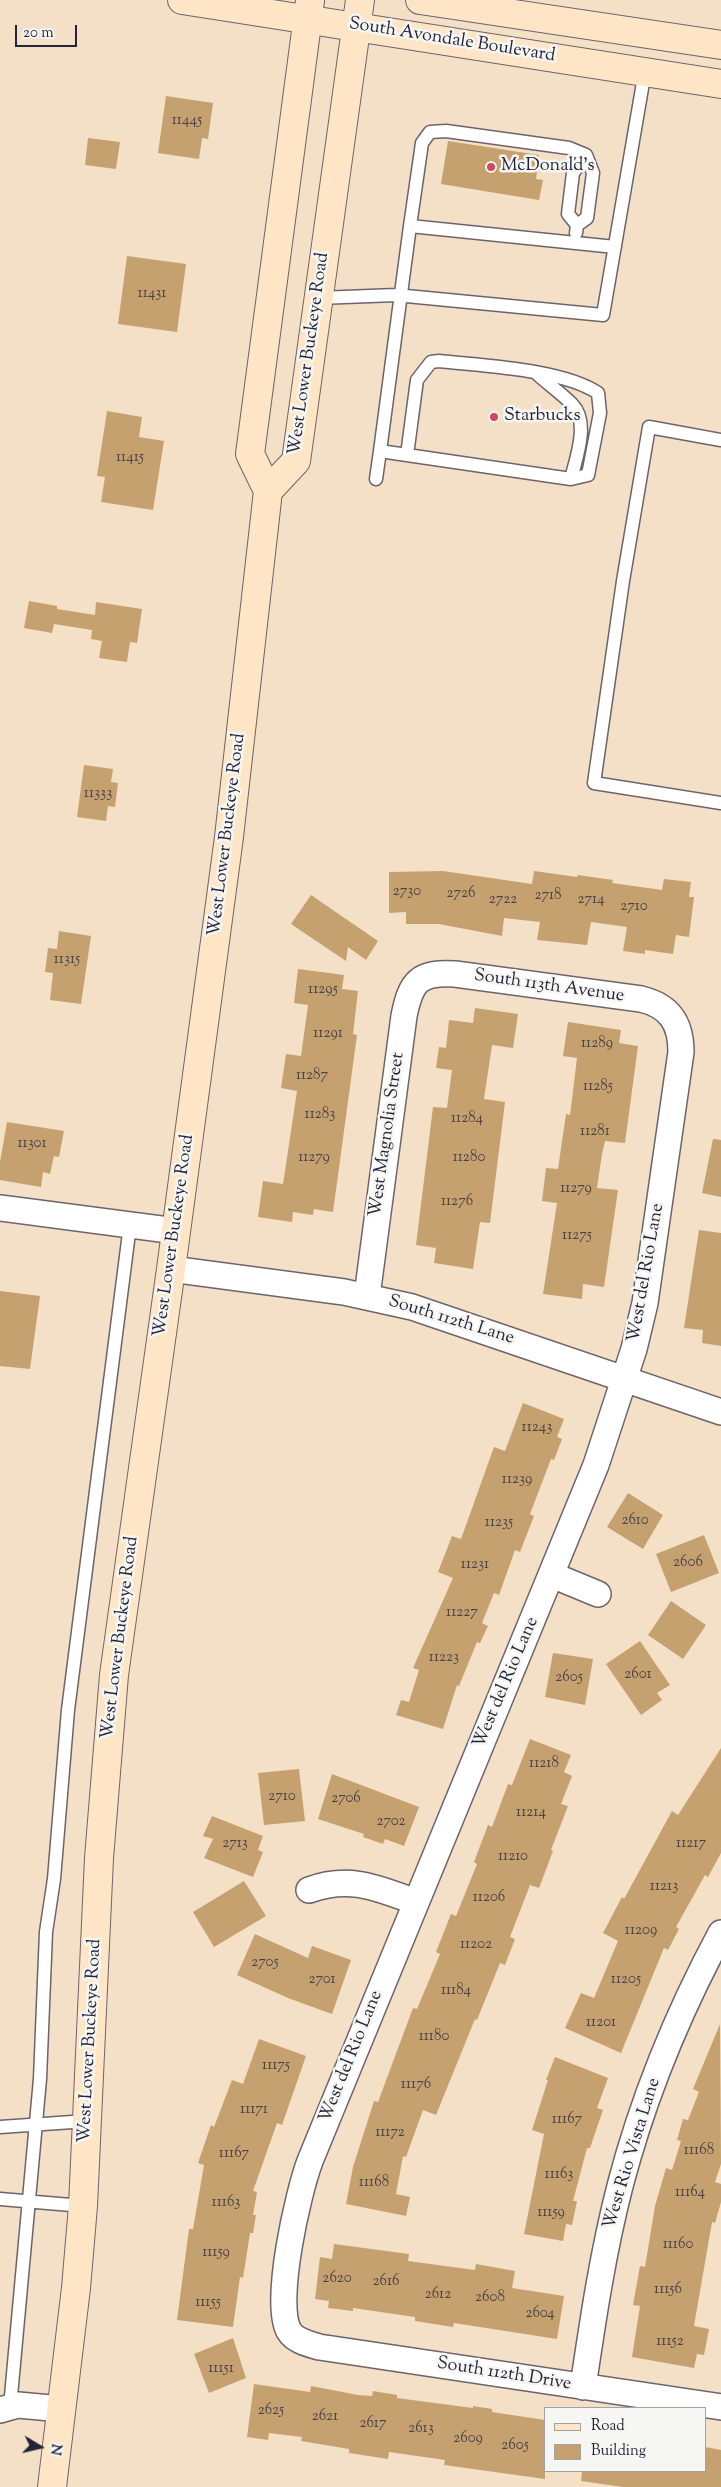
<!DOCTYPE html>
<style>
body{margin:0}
#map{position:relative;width:721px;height:2487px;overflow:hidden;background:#f4e0c6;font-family:"Sorts Mill Goudy",serif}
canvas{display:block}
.legend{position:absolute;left:544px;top:2407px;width:162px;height:65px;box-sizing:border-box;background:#f6f6f2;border:1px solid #a1a1a9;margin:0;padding:6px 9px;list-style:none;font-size:15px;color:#22223b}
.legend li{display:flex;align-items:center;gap:10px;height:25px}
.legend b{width:25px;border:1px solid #a1a1a9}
.north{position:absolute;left:15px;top:2422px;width:50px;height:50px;-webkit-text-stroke:4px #f6f6f2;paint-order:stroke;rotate:99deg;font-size:14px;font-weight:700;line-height:20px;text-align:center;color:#22223b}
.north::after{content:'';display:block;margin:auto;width:18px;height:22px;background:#22223b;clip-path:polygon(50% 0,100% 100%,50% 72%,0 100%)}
.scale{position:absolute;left:15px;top:25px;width:62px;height:22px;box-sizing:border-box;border:2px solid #22223b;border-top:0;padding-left:6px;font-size:15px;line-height:18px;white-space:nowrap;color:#22223b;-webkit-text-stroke:4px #f6f6f2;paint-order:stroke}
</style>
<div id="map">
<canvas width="721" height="2487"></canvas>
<ul class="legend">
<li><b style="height:6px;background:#fde5c5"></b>Road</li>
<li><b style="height:14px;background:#c5a16f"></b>Building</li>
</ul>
<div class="north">N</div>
<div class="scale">20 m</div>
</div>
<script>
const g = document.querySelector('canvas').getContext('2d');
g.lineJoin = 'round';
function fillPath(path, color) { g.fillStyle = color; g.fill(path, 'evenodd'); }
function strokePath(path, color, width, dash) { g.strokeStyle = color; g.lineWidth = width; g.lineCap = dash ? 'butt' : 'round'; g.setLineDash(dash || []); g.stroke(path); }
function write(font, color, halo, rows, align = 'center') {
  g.font = font + ' "Sorts Mill Goudy",serif'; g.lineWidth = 5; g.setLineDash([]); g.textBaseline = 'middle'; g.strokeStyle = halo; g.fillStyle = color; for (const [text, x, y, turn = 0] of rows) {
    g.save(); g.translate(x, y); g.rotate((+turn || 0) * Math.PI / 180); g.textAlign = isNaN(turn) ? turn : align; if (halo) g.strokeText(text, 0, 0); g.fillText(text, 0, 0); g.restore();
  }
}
fillPath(new Path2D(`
 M166,96l47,7 -5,36 -6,-1 -3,21 -41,-6z
 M88,138l32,4 -4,27 -31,-4z
 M448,141l91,14 -3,24 7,1 -4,20 -98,-16z
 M127,256l59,8 -9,68 -59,-8z
 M107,411l35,6 -3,20 25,4 -11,69 -52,-8 4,-25 -8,-1z
 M29,601l28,5v3l38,6 1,-13 46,7 -5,34 -7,-1 -3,20 -28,-4 3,-17 -11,-2 1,-9 -38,-6 -2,9 -28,-5z
 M84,765l29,4 -2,13 7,1 -3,24 -7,-1 -2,15 -29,-4z
 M443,871l89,13 2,-13 43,6 1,-2 35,5 -1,3 50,7 2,-11 27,3 -2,15h5l-5,40 -13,-2 -3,19 -28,-4v4l-22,-3 4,-24 -36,-5 -4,23 -50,-5 3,-18 -36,-4 -2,18 -63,-12h-33v-12l-17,1v-41z
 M311,895l67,46 -12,19 -18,-13 -2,14 -55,-37z
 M59,931l32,5 -10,68 -31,-4 3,-27 -8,-1 3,-24 9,1z
 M298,969l46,6 -2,14 16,2 -5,43 4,1 -24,177 -19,-3 -1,6 -20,-3 -1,10 -34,-5 5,-36 20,3 14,-93 -16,-3 5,-34 15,2 7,-51 -14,-2z
 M475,1008l43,6 -5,34 -21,-3 -8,54 21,3 -15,121 -10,-1 -7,47 -39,-6 2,-15 -20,-3 17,-138 14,1 5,-38 -16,-2 3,-21 7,1 3,-28 24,3z
 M568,1022l53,8 -2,13 19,3 -13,97 -20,-2 -3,13 -5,34 21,2 -14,97 -21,-3 -1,15 -39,-5 14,-91 -15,-2 4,-33 12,1 8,-55 4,1 7,-57 -14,-2z
 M7,1122l57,9 -5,26 -5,-1 -4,18 -7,-2 -2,15 -41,-7v-18z
 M713,1139l8,1v57l-19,-4z
 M699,1230l22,3v113l-19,-3 1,-13 -19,-2z
 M0,1291l40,5 -10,73 -30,-3z
 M523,1403l41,16 -7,18 5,2 -8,21 -3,-1 -21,55 4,2 -14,36 -5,-2 -16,45 -5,-2 -12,30 6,3 -8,17 -3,-1 -18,44 -2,-1 -14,44 -47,-14 5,-15 8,2 10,-32 -6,-2 40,-90 -15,-6 14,-36 9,3 33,-92 11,4z
 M628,1493l35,22 -20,34 -36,-22z
 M704,1535l15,38 -48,19 -15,-38z
 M671,1601l35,24 -23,34 -35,-24z
 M640,1641l30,44 -13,8 5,7 -21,15 -35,-51z
 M553,1653l40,6 -8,46 -40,-8z
 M530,1739l41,16 -7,17 8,4 -11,28 7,2 -17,44 2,1 -14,37 -9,-3 -20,52 5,2 -10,26 -5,-2 -23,57 -2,-1 -39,96 -13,-5 -17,47 -3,-1 -7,38 14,3 -4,19 -60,-12 7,-37 21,-66 4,1 35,-94 4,1 23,-55 -4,-2 15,-38 5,2 21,-52 -3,-2 14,-37 4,2 16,-43 4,1z
 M721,1748v105l-13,24 -3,-2 -29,52 3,2 -11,21 -4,-2 -43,105 -56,-25 16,-35 13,5 24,-57 -15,-8 19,-36 2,2 48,-88 6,4z
 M299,1769l6,52 -41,4 -6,-52z
 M332,1774l87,33 -15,39 -19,-7 -2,5 -20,-7 1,-3 -46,-15z
 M212,1816l51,20 -5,14 5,2 -10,25 -49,-19 9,-19 -10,-3z
 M244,1881l22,35 -52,31 -21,-35z
 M255,1934l53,24 4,-12 39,14 -19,54 -44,-16 -51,-23z
 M720,2024l1,140 -6,18 6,2v18l-6,21 -3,-1 -18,104 15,3 -5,26 -7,-1 -3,14 -62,-11 8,-51 -7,-1 7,-39 5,1 10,-61 11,-38 6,2 9,-29 -4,-1 6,-21 5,1 11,-28 -6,-3z
 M259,2039l47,17 -24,69 -5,-2 -24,68 4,1 -4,23h3l-3,18h-3l-7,45 -3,-1 -7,50 -56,-7 12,-91h4l11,-64 -6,-2 13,-38 3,2 18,-47 11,4z
 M555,2057l53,21 -11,30 6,2 -13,38h-3l-14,53h4l-5,24 -6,-1 -3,17 -39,-7 20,-100 -12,-4 16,-50h-2z
 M334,2244l75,10 -1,7 67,9 1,-6 39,7 -3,17 52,8 -7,43 -103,-16 -1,4 -38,-6v-4l-62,-9v3l-25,-3 1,-7 -14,-2 5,-42 12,2z
 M233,2338l13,40 -37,15 -15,-39z
 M254,2384l56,8 1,-6 47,9 14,1 1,-5 24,4v3l76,10v-2l19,3v3l53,8v59l-101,-14 1,-5 -56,-8 -1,7 -39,-6v-4l-48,-8 1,-4 -33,-4 -1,7 -21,-3z
 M705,2447l16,3v37h-98l-42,-6 1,-10h123z`), '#c5a16f');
const lane = new Path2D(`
 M410,226l12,-83 8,-11 16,-1 123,17 17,7 7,18 -6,45 -10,7
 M576,233l1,-8 -9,-11 5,-41 13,-18
 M318,298l78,-3 207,20 42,-244
 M536,373c12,11 25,20 36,31 18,18 4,54 -1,75
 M721,440l-72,-13 -26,154 -29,202 127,20
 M407,455l10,-75 14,-18 8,-1c44,5 123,8 159,32l2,20 -12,62 -17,4 -164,-24 -27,-4 30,-225 205,21
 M376,479l4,-28
 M0,2127l87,-6
 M0,2199l83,7
 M10,2407l30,-328 6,-147 8,-53 14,-169 62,-485`);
const street = new Path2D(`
 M0,1208l176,23
 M171,1269l173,23 68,15 309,105
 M367,1296l37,-280c7,-35 15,-44 51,-42l186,25c29,7 40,24 40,53l-36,251 -11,46 -38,116 -286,696c-12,32 -37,142 -21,170 6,10 20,13 30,16l402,60
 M552,1575l46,19
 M309,1890c41,-15 68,-2 107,12
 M583,2387c10,-68 20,-135 37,-201 23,-88 58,-173 101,-253
 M0,2410l18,-5 44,4`);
const secondary = new Path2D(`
 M182,0l539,84
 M420,0l301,45
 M268,491l-18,-37 60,-453
 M52,2487l24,-199 7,-82 16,-348 15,-183 57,-406 58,-432 39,-346 28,-30 64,-461`);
strokePath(lane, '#6c646c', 15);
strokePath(street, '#6c646c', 28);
strokePath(secondary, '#6c646c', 30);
strokePath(lane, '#fff', 12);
strokePath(street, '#fff', 25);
strokePath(secondary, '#fde5c5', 28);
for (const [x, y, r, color] of [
 [491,167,5,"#d1495b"],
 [494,417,5,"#d1495b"]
]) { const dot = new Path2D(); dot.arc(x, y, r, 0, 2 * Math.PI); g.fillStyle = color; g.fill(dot); strokePath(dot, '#f6f6f2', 2); }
write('15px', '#4b4248', null, [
 ["11445",187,121],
 ["11431",152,294],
 ["11415",130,458],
 ["11333",98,794],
 ["2730",407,892],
 ["2726",461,894],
 ["2718",548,896],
 ["2722",503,900],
 ["2714",591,900],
 ["2710",634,907],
 ["11315",67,960],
 ["11295",323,990],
 ["11291",328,1034],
 ["11289",597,1044],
 ["11287",312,1076],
 ["11285",598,1087],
 ["11283",320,1115],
 ["11284",467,1119],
 ["11281",595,1132],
 ["11301",32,1144],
 ["11279",314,1158],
 ["11280",469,1158],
 ["11279",576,1189],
 ["11276",457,1202],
 ["11275",577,1236],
 ["11243",537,1428],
 ["11239",517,1480],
 ["2610",635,1521],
 ["11235",499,1523],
 ["2606",688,1563],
 ["11231",475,1565],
 ["11227",462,1613],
 ["11223",444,1658],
 ["2601",638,1675],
 ["2605",569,1678],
 ["11218",544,1764],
 ["2710",282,1797],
 ["2706",346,1799],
 ["11214",531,1813],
 ["2702",391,1822],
 ["2713",235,1844],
 ["11217",691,1844],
 ["11210",513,1857],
 ["11213",664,1887],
 ["11206",489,1898],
 ["11209",641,1931],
 ["11202",476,1945],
 ["2705",265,1963],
 ["2701",322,1980],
 ["11205",626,1980],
 ["11184",456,1991],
 ["11201",601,2023],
 ["11180",434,2037],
 ["11175",276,2066],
 ["11176",416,2085],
 ["11171",254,2110],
 ["11167",567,2120],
 ["11172",390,2133],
 ["11168",699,2151],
 ["11167",234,2154],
 ["11163",559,2175],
 ["11168",374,2183],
 ["11164",690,2193],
 ["11163",226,2203],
 ["11159",551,2213],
 ["11160",678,2245],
 ["11159",216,2253],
 ["2620",337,2279],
 ["2616",386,2282],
 ["11156",668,2290],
 ["2612",438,2295],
 ["2608",490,2298],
 ["11155",208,2303],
 ["2604",540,2314],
 ["11152",670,2342],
 ["11151",221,2369],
 ["2625",271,2411],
 ["2621",325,2417],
 ["2617",373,2424],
 ["2613",421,2429],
 ["2609",468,2439],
 ["2605",515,2446]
]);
write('18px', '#22223b', '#f6f6f2', [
 ["South Avondale Boulevard",452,41,9],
 ["West Lower Buckeye Road",310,354,-82],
 ["West Lower Buckeye Road",228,835,-83],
 ["South 113th Avenue",549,987,8],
 ["West Magnolia Street",388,1135,-82],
 ["West Lower Buckeye Road",175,1236,-82],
 ["West del Rio Lane",647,1273,-80],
 ["South 112th Lane",451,1321,17],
 ["West Lower Buckeye Road",121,1638,-83],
 ["West del Rio Lane",507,1683,-67],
 ["West Lower Buckeye Road",91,2041,-87],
 ["West del Rio Lane",352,2057,-68],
 ["West Rio Vista Lane",633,2154,-73],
 ["South 112th Drive",504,2375,9]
]);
write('18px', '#22223b', '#f6f6f2', [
 ["McDonald's",501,167],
 ["Starbucks",504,417]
], 'left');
</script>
